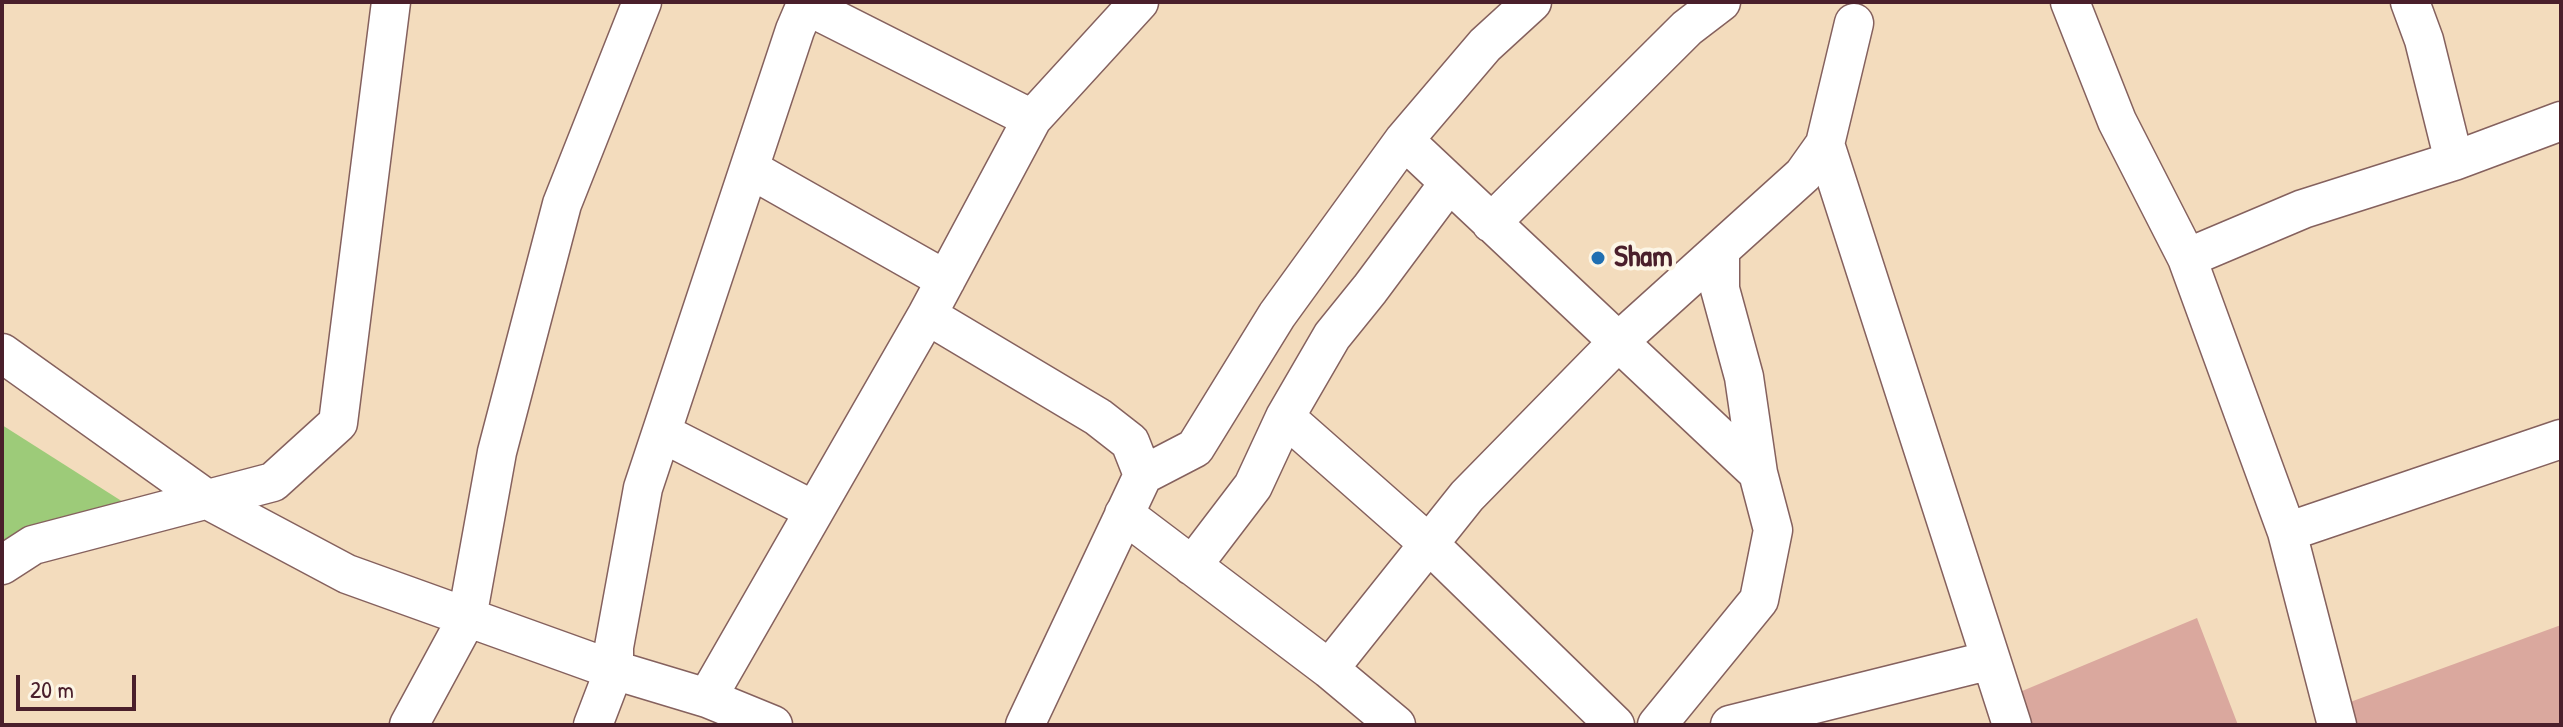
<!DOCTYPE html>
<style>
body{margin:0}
#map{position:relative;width:2563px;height:727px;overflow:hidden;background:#f3dcbd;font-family:"Patrick Hand",sans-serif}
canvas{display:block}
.frame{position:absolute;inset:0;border:4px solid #4a1f2b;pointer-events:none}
.scale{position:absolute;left:16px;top:675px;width:120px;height:36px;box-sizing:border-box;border:4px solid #4a1f2b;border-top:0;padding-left:10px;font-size:24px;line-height:28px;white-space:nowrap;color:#4a1f2b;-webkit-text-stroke:6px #fcf5e5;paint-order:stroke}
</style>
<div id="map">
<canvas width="2563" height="727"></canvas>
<div class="frame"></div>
<div class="scale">20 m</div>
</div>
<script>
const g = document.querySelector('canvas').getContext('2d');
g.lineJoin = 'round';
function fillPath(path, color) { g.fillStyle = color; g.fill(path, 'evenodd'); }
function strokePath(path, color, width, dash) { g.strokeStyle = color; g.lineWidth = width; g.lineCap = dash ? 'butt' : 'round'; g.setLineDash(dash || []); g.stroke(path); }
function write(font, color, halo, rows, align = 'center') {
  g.font = font + ' "Patrick Hand",sans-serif'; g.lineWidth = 8; g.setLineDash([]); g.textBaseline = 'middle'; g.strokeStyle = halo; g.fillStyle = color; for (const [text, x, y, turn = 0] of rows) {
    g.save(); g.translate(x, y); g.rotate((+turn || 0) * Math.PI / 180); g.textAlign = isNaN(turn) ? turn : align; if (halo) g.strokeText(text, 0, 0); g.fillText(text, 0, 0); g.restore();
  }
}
fillPath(new Path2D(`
 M2,425l129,82 -129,41z`), '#9dcb79');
fillPath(new Path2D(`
 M2197,618l41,107h-211l-12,-31z
 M2561,625v100h-212l-7,-20z`), '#daa89e');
const minor = new Path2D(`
 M2070,2l47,119 70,137 100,274 50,193
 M806,5l226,114 107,-117
 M1404,140l354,333
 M1825,144l187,581
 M2454,161l107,-40
 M750,169l196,111
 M1491,223l196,-195 34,-26
 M2187,258l116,-49 151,-48 -30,-121 -14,-38
 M927,315l171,102 32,25 13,33 -118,250
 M2,353l206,147 139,74 267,96 93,28 66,27
 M1285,417l144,127 186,181
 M662,433l151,77
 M1143,475l52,-27 82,-133 127,-175 81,-95 47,-43
 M1124,514l205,155 67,56
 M2287,532l274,-93
 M2,565l31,-20 240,-63 65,-59 53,-421
 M1192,566l61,-80 32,-69 47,-81 38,-47 79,-106
 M1329,669l138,-173 151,-154 185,-167 22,-31 29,-121
 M707,698l220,-383 105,-196
 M409,725l58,-107 30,-166 65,-248 80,-202
 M593,725l21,-55v-23l29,-159 152,-458 12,-28
 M1657,725l102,-125 14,-70 -15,-57 -14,-96 -24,-88v-37
 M1730,725l261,-65`);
strokePath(minor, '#85615e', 41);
strokePath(minor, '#fff', 38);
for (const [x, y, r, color] of [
 [1598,258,8,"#1f6fb2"]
]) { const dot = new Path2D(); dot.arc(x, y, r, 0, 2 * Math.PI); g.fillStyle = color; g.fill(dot); strokePath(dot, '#fcf5e5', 3); }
write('bold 30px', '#4a1f2b', '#fcf5e5', [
 ["Sham",1614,258]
], 'left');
</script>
